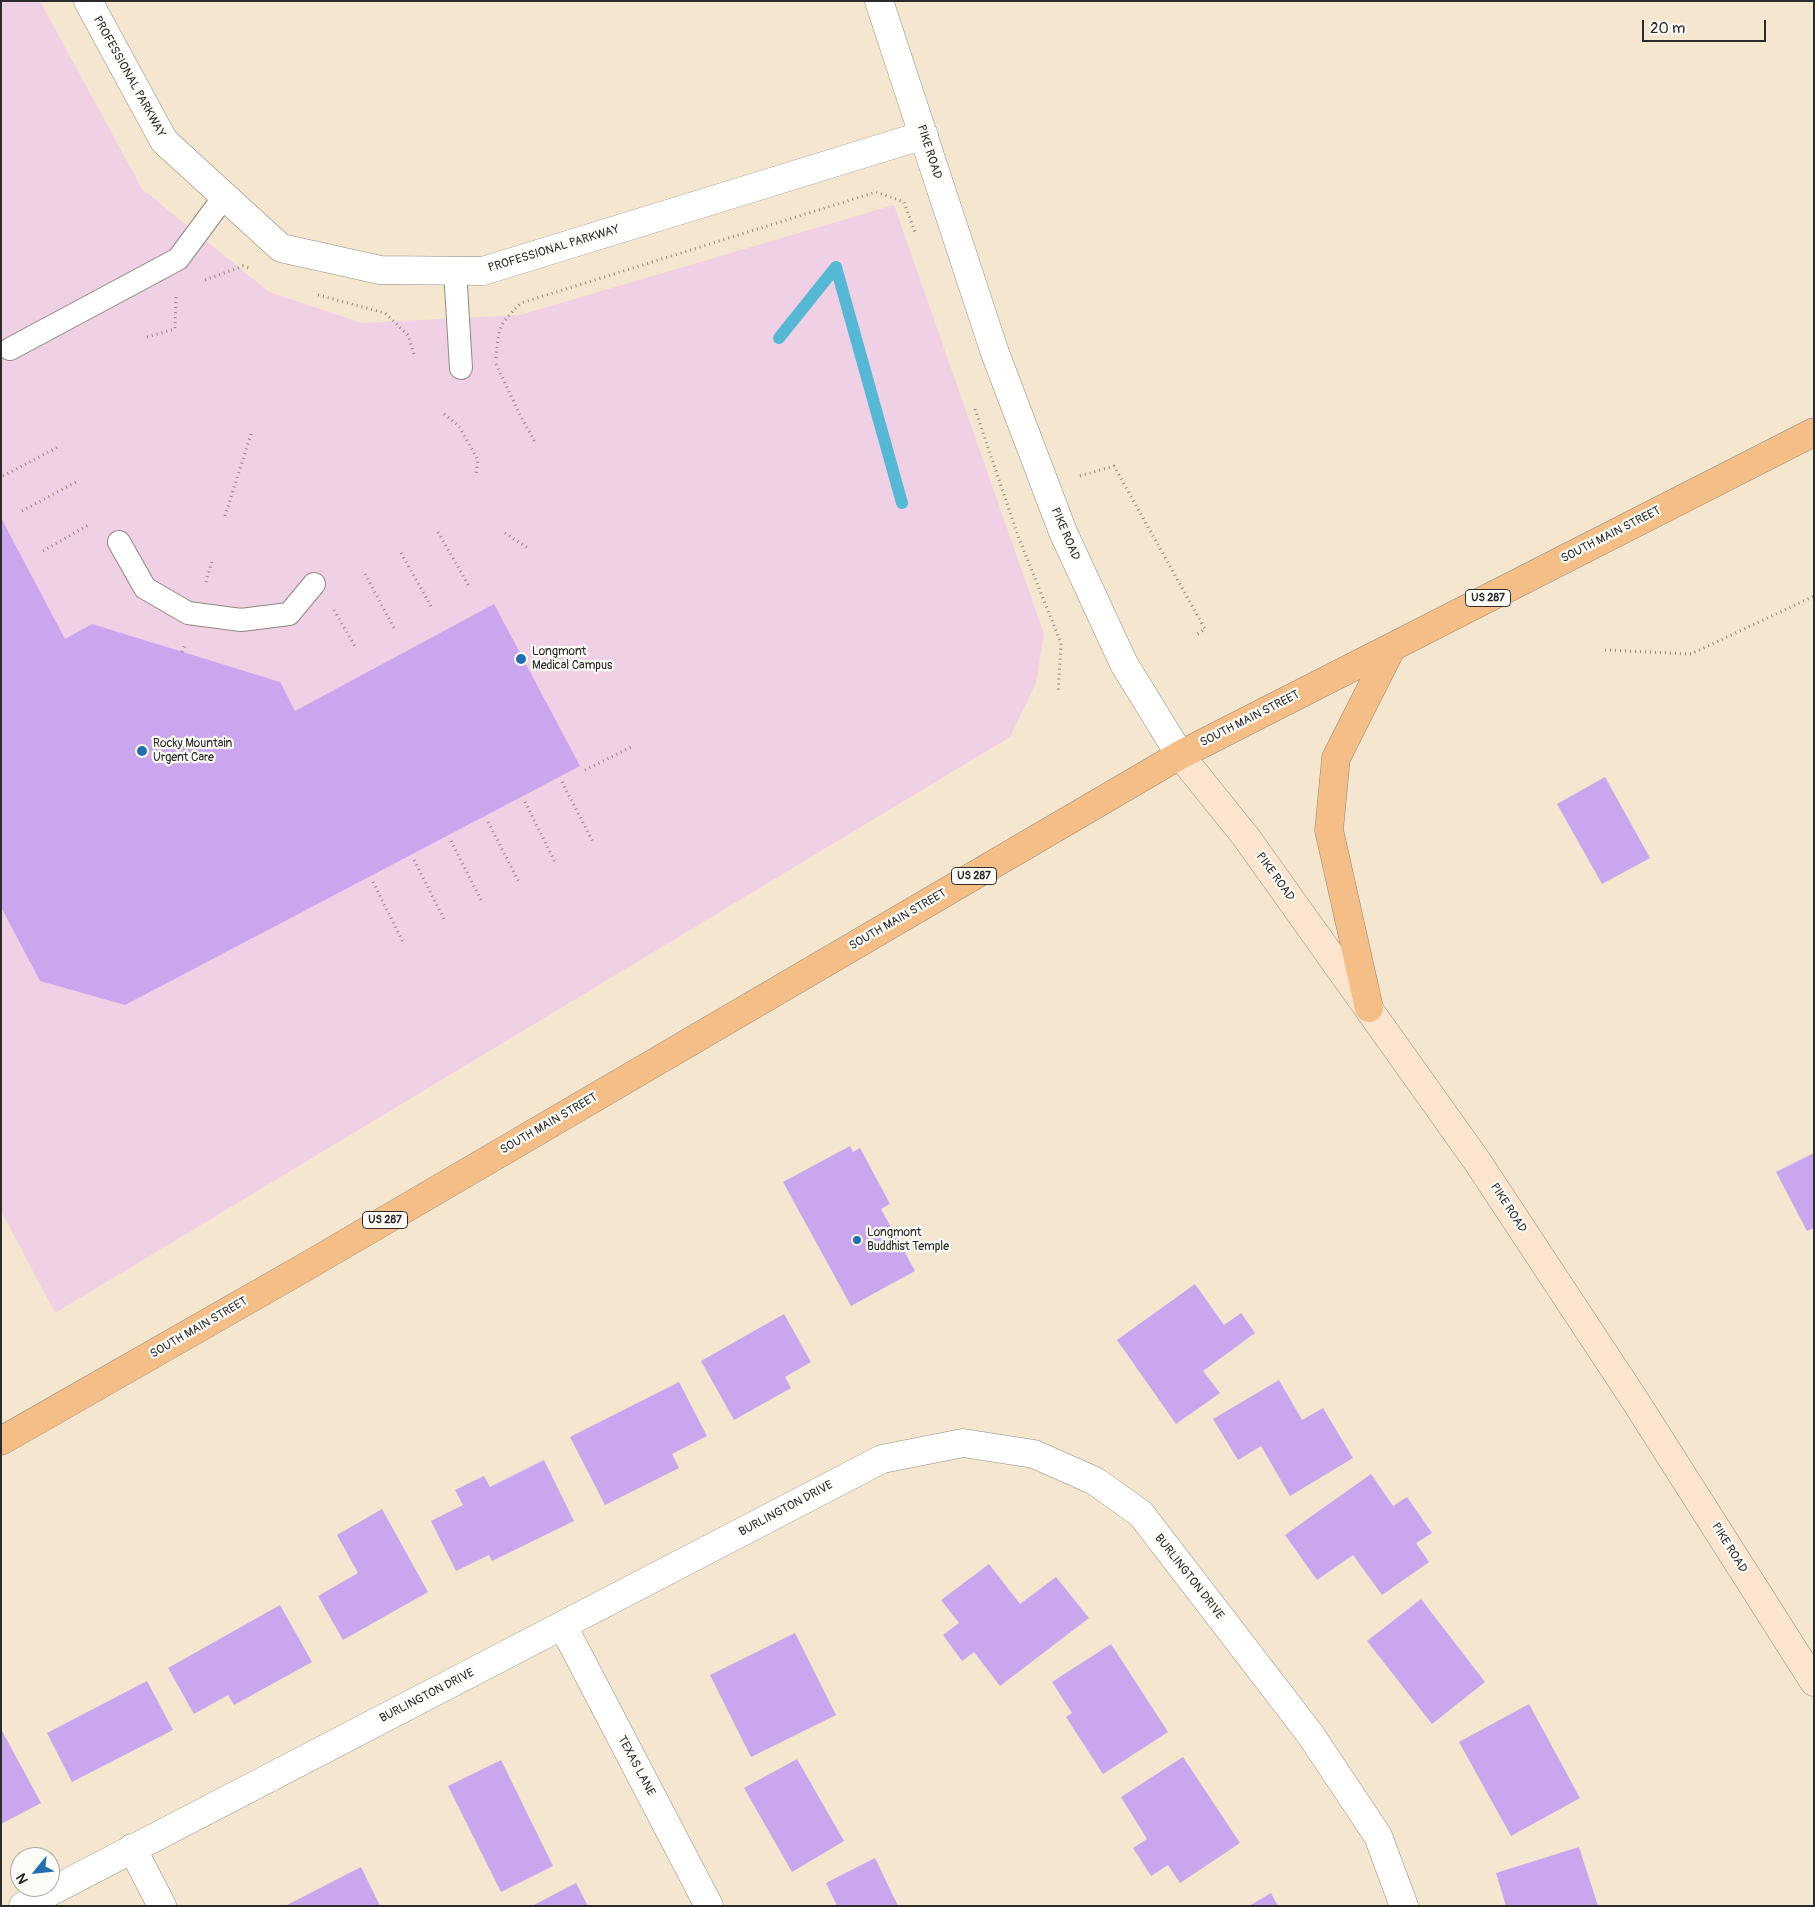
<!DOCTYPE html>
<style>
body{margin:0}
#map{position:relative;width:1815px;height:1907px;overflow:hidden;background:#f5e7cf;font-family:Pangolin,sans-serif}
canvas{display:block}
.frame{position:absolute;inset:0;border:2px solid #2b2b2b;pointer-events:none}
.north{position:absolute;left:10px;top:1847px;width:50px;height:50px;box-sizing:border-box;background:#fdfcf7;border:1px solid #a9a8a5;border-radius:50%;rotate:242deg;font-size:14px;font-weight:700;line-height:20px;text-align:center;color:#2b2b2b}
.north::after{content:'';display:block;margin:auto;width:18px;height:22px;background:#1f6fb2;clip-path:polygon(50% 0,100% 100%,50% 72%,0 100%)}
.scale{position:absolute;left:1642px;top:20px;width:124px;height:22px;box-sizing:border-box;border:2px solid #2b2b2b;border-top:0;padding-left:6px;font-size:15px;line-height:18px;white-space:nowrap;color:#2b2b2b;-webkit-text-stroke:4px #fdfcf7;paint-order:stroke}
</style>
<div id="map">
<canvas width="1815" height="1907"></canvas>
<div class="frame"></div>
<div class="north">N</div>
<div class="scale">20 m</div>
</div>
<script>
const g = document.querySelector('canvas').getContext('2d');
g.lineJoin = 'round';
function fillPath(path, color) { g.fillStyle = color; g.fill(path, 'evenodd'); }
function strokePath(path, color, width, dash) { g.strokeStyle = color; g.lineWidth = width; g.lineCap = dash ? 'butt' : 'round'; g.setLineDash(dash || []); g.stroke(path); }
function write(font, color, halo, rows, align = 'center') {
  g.font = font + ' Pangolin,sans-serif'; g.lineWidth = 4.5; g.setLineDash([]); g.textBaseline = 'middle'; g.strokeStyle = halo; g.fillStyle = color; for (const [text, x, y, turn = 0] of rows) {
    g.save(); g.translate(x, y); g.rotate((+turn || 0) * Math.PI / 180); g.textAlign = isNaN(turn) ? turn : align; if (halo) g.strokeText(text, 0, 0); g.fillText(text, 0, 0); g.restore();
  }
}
fillPath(new Path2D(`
 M1,1h39l102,188 127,103 93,31 158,-8 374,-110 150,429 -8,49 -26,54 -955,576 -54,-102z`), '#f0d0e4');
strokePath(new Path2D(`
 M836,267l66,236
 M779,338l57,-71`), '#55b8d4', 12);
fillPath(new Path2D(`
 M1,518l64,121 27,-15 188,58 15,29 199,-107 86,162 -455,239 -85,-24 -39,-74z
 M1605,777l45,81 -48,26 -45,-80z
 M850,1146l3,6 7,-4 30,56 -9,5 34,62 -64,35 -68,-124z
 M1814,1153v75l-7,3 -31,-59z
 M1195,1284l29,41 17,-12 14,20 -52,38 17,22 -44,31 -59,-84z
 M784,1314l27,48 -26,15 6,11 -57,32 -33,-59z
 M1279,1380l23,40 21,-12 30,50 -63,38 -29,-50 -23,14 -25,-41z
 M679,1382l28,54 -35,18 7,14 -74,37 -35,-68z
 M544,1460l30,61 -82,40 -3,-6 -33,16 -25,-50 32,-16 -8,-15 29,-14 6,11z
 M1371,1474l22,32 14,-9 25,36 -16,10 13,19 -47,33 -29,-40 -36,25 -32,-45z
 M382,1509l46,83 -85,48 -25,-44 40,-23 -21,-38z
 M989,1564l31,40 36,-27 33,41 -89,68 -26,-34 -12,9 -19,-26 16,-12 -18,-23z
 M1421,1599l64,83 -53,42 -65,-83z
 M280,1605l32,57 -78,43 -6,-10 -34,19 -26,-46z
 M795,1633l41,82 -85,42 -41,-82z
 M1111,1644l57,88 -65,42 -37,-57 6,-4 -20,-31z
 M147,1681l26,49 -101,52 -25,-49z
 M1529,1704l51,94 -69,38 -52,-94z
 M1,1729l40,74 -40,21z
 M1183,1757l57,86 -60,40 -12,-18 -17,11 -18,-28 14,-9 -26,-42z
 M797,1759l47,82 -52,31 -48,-84z
 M501,1760l52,106 -52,26 -53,-106z
 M1579,1847l19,59h-92l-10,-33z
 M875,1858l23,48h-61l-11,-23z
 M361,1867l19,39h-95z
 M576,1883l12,23h-56z
 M1271,1893l7,13h-29z`), '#c9a6ed');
const service = new Path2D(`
 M455,270l6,98
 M10,349l168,-90 46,-62
 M119,542l26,46 43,25 53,7 48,-6 25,-30`);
const minor = new Path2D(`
 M88,1l76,140 117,107 99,22 103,1 441,-136
 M563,1626l146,280
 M132,1848l30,58
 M23,1906l859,-447 81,-16 71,11 61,27 46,33 169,220 68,102 26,70`);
const tertiary = new Path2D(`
 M879,1l116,352 68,179 61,132 56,91`);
const secondary = new Path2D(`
 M1180,755l66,82 231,324 157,238 180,283`);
const primary = new Path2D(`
 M1369,1008l-40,-178 7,-72 56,-111
 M1,1441l306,-175 873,-511 634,-323`);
strokePath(service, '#90897d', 24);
strokePath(minor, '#90897d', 29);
strokePath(tertiary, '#90897d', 29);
strokePath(secondary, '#90897d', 29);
strokePath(primary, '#90897d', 29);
strokePath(new Path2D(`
 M205,280l38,-14 6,2
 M318,295l67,18 23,22 7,22
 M147,337l28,-8 1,-32
 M496,358c3,-32 2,-32 25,-55l355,-111 28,10 12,33
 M496,364l24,51 15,27
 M975,409l43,127 43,107 -3,50
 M444,414l15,12 19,34 -2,13
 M3,476l55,-29
 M1080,476l34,-10 91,163 -9,6
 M22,511l56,-30
 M225,516l27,-85
 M438,532l32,56
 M505,533l23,15
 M43,551l47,-27
 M401,553l31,55
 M365,574l29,54
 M206,582l6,-21
 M334,610l22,38
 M1605,650l86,4 123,-58
 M182,652l3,-7
 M585,770l46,-23
 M562,782l31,60
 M525,802l30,60
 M488,822l31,60
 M451,841l31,61
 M414,860l31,61
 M373,882l31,62`), '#90897d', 3, [1, 4]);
strokePath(service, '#fff', 22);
strokePath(minor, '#fff', 28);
strokePath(tertiary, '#fff', 28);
strokePath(secondary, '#fbe5cf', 28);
strokePath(primary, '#f6be87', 28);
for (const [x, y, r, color] of [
 [521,659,6,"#1f6fb2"],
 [142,751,6,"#1f6fb2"],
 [857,1240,5,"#1f6fb2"]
]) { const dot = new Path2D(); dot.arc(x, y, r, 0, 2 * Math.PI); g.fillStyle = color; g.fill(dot); strokePath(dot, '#fdfcf7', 2); }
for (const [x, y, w] of [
 [1488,598,45],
 [974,876,45],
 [385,1220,45]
]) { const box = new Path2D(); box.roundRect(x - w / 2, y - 8.5, w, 17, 4); g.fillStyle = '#fdfcf7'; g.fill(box); strokePath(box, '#2b2b2b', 1); }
write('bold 11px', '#2b2b2b', null, [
 ["US 287",1488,598],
 ["US 287",974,876],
 ["US 287",385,1220]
]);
write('12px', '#2b2b2b', '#fdfcf7', [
 ["PROFESSIONAL PARKWAY",129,77,61],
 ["PIKE ROAD",929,152,72],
 ["PROFESSIONAL PARKWAY",554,249,-17],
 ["PIKE ROAD",1065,534,67],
 ["SOUTH MAIN STREET",1611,535,-27],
 ["SOUTH MAIN STREET",1250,719,-27],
 ["PIKE ROAD",1275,877,54],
 ["SOUTH MAIN STREET",898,920,-30],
 ["SOUTH MAIN STREET",549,1124,-30],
 ["PIKE ROAD",1508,1208,57],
 ["SOUTH MAIN STREET",199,1328,-30],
 ["BURLINGTON DRIVE",786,1509,-28],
 ["PIKE ROAD",1729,1548,58],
 ["BURLINGTON DRIVE",1189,1577,52],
 ["BURLINGTON DRIVE",427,1696,-27],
 ["TEXAS LANE",636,1766,62]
]);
write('12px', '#2b2b2b', '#fdfcf7', [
 ["Longmont",532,652],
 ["Medical Campus",532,666],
 ["Rocky Mountain",153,744],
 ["Urgent Care",153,758],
 ["Longmont",867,1233],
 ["Buddhist Temple",867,1247]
], 'left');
</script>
